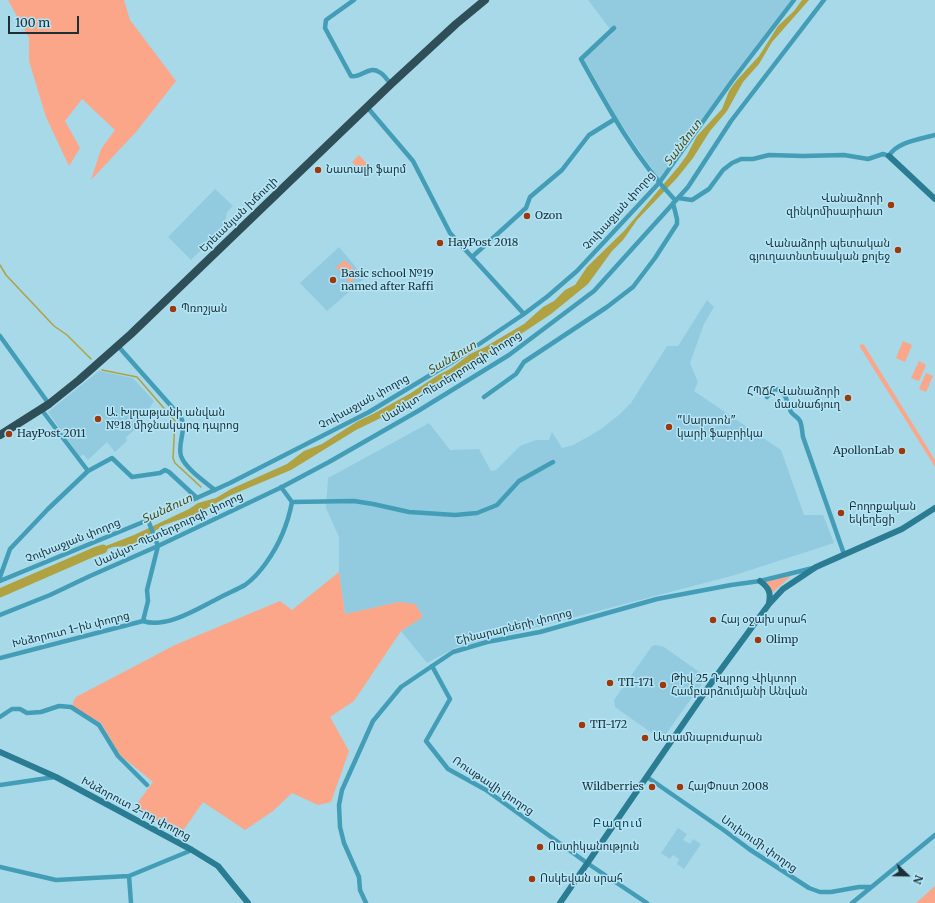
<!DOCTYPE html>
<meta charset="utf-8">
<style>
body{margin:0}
#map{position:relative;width:935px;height:903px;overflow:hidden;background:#a7d9e9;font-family:Merriweather,serif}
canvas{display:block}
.north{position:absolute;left:887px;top:855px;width:40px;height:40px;-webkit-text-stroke:3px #b4e6f7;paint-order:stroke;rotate:112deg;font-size:11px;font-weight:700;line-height:16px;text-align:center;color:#1b2f35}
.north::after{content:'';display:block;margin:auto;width:14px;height:18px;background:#1b2f35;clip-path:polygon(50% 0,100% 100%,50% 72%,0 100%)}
.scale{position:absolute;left:8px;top:16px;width:71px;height:18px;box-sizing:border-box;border:2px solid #1b2f35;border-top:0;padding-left:5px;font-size:12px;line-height:14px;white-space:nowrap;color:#1b2f35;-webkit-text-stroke:3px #b4e6f7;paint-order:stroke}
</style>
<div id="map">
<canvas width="935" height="903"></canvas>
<div class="north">N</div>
<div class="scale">100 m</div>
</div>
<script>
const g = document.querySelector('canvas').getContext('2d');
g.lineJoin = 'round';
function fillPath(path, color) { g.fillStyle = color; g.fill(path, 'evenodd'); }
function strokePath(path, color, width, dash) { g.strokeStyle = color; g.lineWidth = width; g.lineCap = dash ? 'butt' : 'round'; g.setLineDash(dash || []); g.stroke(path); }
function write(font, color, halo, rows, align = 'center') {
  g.font = font + ' Merriweather,"Noto Sans Armenian",serif'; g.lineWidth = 3; g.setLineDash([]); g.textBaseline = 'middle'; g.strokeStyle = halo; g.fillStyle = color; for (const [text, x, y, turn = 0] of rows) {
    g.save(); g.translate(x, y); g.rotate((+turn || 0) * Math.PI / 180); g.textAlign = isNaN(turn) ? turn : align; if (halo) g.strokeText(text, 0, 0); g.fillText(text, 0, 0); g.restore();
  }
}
fillPath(new Path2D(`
 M588,0h203l-62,81 -70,98 -42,-61 -33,-59 29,-26z
 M215,189l18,17 -6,6 -3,15 -33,33 -23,-23z
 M339,247l26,31 -38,33 -27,-28z
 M707,300l7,7 -10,17 -14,39 8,19 -4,9 87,59 23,65h19l11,28 -99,32 -198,52 -47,11 -35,10 -28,15 -26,-32 22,-14 -24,-15 -54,12 -6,-42v-35l-13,-29 2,-30 101,-55 21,27 29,-1 12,22 5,-1 24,-24 16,-6h13l3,-8 10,16 11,-3 13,-7 15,-9 19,-15 11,-11 36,-57h11z
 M99,371l34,7 21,23 -16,26 -12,10 1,4 -12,11 -8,-10 -19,18 -5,-6 -3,3 -32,-45z
 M655,645l9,2 41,29 1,2 -43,60 -7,-2 -41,-29 -1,-7 38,-54z
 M678,828l9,6 -4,6 7,4 3,-5 8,5 -17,25 -7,-5 2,-5 -6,-4 -3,4 -9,-6z`), '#92cbdf');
fillPath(new Path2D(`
 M8,0h116l6,20 46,61 -40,51 -45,48 10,-31 14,-19 -33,-31 -17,22 15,27 -11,18 -23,-49 -17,-56v-23z
 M359,155l10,11 -7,7 -10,-11z
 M345,260l14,15 -9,8 -14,-16z
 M903,341l9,4 -7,17 -9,-4z
 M862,344l2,1 71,115v7l-75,-120v-2z
 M919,361l7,4 -7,16 -8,-3z
 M926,373l7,3 -7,16 -7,-3z
 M339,572l6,42 54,-12 16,2 8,13 -22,14 -47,70 -24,16 19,34 -18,51 -13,3 -26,-12 -19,18 -28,19 -42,-28 -25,36 -42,-33 17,-23 -33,-27 -19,-32 -28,-16v-5l3,-5 99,-52 105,-44 12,9z
 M791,576l-19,17 -3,-7 -4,-4z
 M935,886v17h-19z`), '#fba688');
fillPath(new Path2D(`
 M802,0h7l-37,42 -13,22 -16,18 -16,29 -17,20 -17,27 -16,20 -40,42 -14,20 -11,11 -24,33 -37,30 -57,38 -20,8 -22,17 -21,8 -38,27 -37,18 -65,40 -62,26 -33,18 -32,11 -24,16 -13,5 -14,1 -20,7 -2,-1 2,-2 41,-16 55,-26 9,-6 18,-5 15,-9 56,-25 17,-13 18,-7 36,-23 15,-7 38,-21 27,-18 12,-6 20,-15 15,-7 39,-23 19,-17 11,-6 11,-11 10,-5 12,-18 37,-36 55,-65 8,-11 10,-19 25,-27 7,-18 8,-11 22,-24 19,-30 16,-15z`), '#b0a141');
strokePath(new Path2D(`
 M0,265l6,10 48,51 13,9 24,24
 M102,370l35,7 38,44 -2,37 2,5 26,24`), '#b0a141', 1.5);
strokePath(new Path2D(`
 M0,593l94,-41 9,-3`), '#b0a141', 9);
strokePath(new Path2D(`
 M354,0l-28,20 -1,8 26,48c9,3 18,-11 28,-4 5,2 8,8 12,12
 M614,28l-33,31c27,49 55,100 94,141
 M367,107l46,54 37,72 74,81
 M678,198l14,2 17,-11 14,-19 9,-7 9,-4h12l16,-4 34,1 41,-1 24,4 15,-5 6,2c7,-14 32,-17 46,-21
 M472,257l54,-49 4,-11 32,-27 27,-35 26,-16
 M0,336l49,68
 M118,346l62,70c8,12 -3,27 1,40 4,12 24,26 34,34
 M484,397l32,-23 8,-12 83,-55 26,-20 22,-29 22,-34v-5l-4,-16
 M767,397l6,-8c14,0 13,13 18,23 3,4 7,5 9,9 2,4 2,11 3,16l41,117
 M41,409l47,62 24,-13 20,19 28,-4 5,-3 4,2 28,26
 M292,502l62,-1 19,3 36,8 46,3 22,-2 20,-8 22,-24 34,-19
 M0,577l10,-28 38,-40 40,-38
 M0,581l148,-61 82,-37 139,-71 88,-53 67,-45 24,-18 29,-25 82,-88 73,-102 62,-81
 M0,615l50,-20 40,-19 68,-30 124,-59 47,-25 89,-51 91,-56 85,-64 94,-104 43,-66 93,-121
 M143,621c23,8 54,-12 74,-22 9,-5 19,-9 28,-14 7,-5 16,-15 21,-22 13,-18 22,-40 26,-61l-11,-15
 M0,658l143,-37 5,-20 -1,-11 11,-44 -10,-26
 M432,666l18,33 -24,42 22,28 38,21 101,73 60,40
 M0,717l12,-8h8l7,4 14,-1 18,-6 12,1 28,18 19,31 29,29
 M647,777l78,54 24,18 60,39 11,4h11l28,-5h12
 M0,785l55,-8
 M0,867l56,13 73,-4 63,-26
 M129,876l2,27
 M366,903l-6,-13 -1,-13 -15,-34 -4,-16 -1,-22 3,-15 31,-69 28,-34 52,-35 34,-10 53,-10 117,-33 74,-14 29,-4 53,-13
 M852,903l83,-68`), '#439db7', 4.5);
strokePath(new Path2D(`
 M889,156l46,43
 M760,581c9,7 11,11 9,22
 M0,752l56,25 136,73 26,16 30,37
 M560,903l154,-224 55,-75 14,-15 33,-22 86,-38 33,-21`), '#2a7c93', 6);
strokePath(new Path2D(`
 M0,435l49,-31 30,-24 52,-46 260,-250 65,-60 29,-24`), '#2e4e58', 8);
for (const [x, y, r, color] of [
 [318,170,4,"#9f390c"],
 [891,205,4,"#9f390c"],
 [527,216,4,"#9f390c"],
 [440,243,4,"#9f390c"],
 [898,250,4,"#9f390c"],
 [333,280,4,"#9f390c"],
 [173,309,4,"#9f390c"],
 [848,398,4,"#9f390c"],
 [98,419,4,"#9f390c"],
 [669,427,4,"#9f390c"],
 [9,434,4,"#9f390c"],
 [902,451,4,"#9f390c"],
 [841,513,4,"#9f390c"],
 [713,620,4,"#9f390c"],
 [758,640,4,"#9f390c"],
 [610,683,4,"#9f390c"],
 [663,685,4,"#9f390c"],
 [582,725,4,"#9f390c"],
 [645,738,4,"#9f390c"],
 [652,787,4,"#9f390c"],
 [680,787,4,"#9f390c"],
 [540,847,4,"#9f390c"],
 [532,879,4,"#9f390c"]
]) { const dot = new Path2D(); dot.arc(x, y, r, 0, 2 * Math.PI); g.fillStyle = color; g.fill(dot); strokePath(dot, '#b4e6f7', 1.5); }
write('11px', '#1b2f35', '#b4e6f7', [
 ["Նատալի ֆարմ",326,170],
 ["Վանաձորի",883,199,"right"],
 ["զինկոմիսարիատ",883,212,"right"],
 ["Ozon",535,216],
 ["HayPost 2018",448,243],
 ["Վանաձորի պետական",890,244,"right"],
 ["գյուղատնտեսական քոլեջ",890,257,"right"],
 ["Basic school №19",341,274],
 ["named after Raffi",341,287],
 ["Պռոշյան",181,309],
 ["ՀՊՃՀ Վանաձորի",840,392,"right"],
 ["մասնաճյուղ",840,405,"right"],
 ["Ա. Խլղաթյանի անվան",106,413],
 ["№18 միջնակարգ դպրոց",106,426],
 ["\"Սարտոն\"",677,421],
 ["կարի ֆաբրիկա",677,434],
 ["HayPost 2011",17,434],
 ["ApollonLab",894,451,"right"],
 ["Բողոքական",849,507],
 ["եկեղեցի",849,520],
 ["Հայ օջախ սրահ",721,620],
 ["Olimp",766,640],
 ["Թիվ 25 Դպրոց Վիկտոր",671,679],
 ["Համբարձումյանի Անվան",671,692],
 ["ТП-171",618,683],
 ["ТП-172",590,725],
 ["Ատամնաբուժարան",653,738],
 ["Wildberries",644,787,"right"],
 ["ՀայՓոստ 2008",688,787],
 ["Ոստիկանություն",548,847],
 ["Ոսկեվան սրահ",540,879]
], 'left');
write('11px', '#1b2f35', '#b4e6f7', [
 ["Չուխաջյան փողոց",619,211,-48],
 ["Երեւանյան խճուղի",239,215,-44],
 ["Սանկտ-Պետերբուրգի փողոց",452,377,-32],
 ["Չուխաջյան փողոց",364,402,-29],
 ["Սանկտ-Պետերբուրգի փողոց",169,530,-25],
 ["Չուխաջյան փողոց",73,541,-22],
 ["Շինարարների փողոց",514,627,-14],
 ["Խնձորուտ 1-ին փողոց",71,630,-14],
 ["Ռուսթավի փողոց",493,786,34],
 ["Խնձորուտ 2-րդ փողոց",136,809,28],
 ["Սուխումի փողոց",759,844,35]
]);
write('italic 12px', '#504814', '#b4e6f7', [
 ["Տանձուտ",683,143,-53],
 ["Տանձուտ",452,358,-31],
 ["Տանձուտ",167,509,-25]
]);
g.letterSpacing = '1px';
write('12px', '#164755', '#b4e6f7', [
 ["Բազում",618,824]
]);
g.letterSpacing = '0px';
</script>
